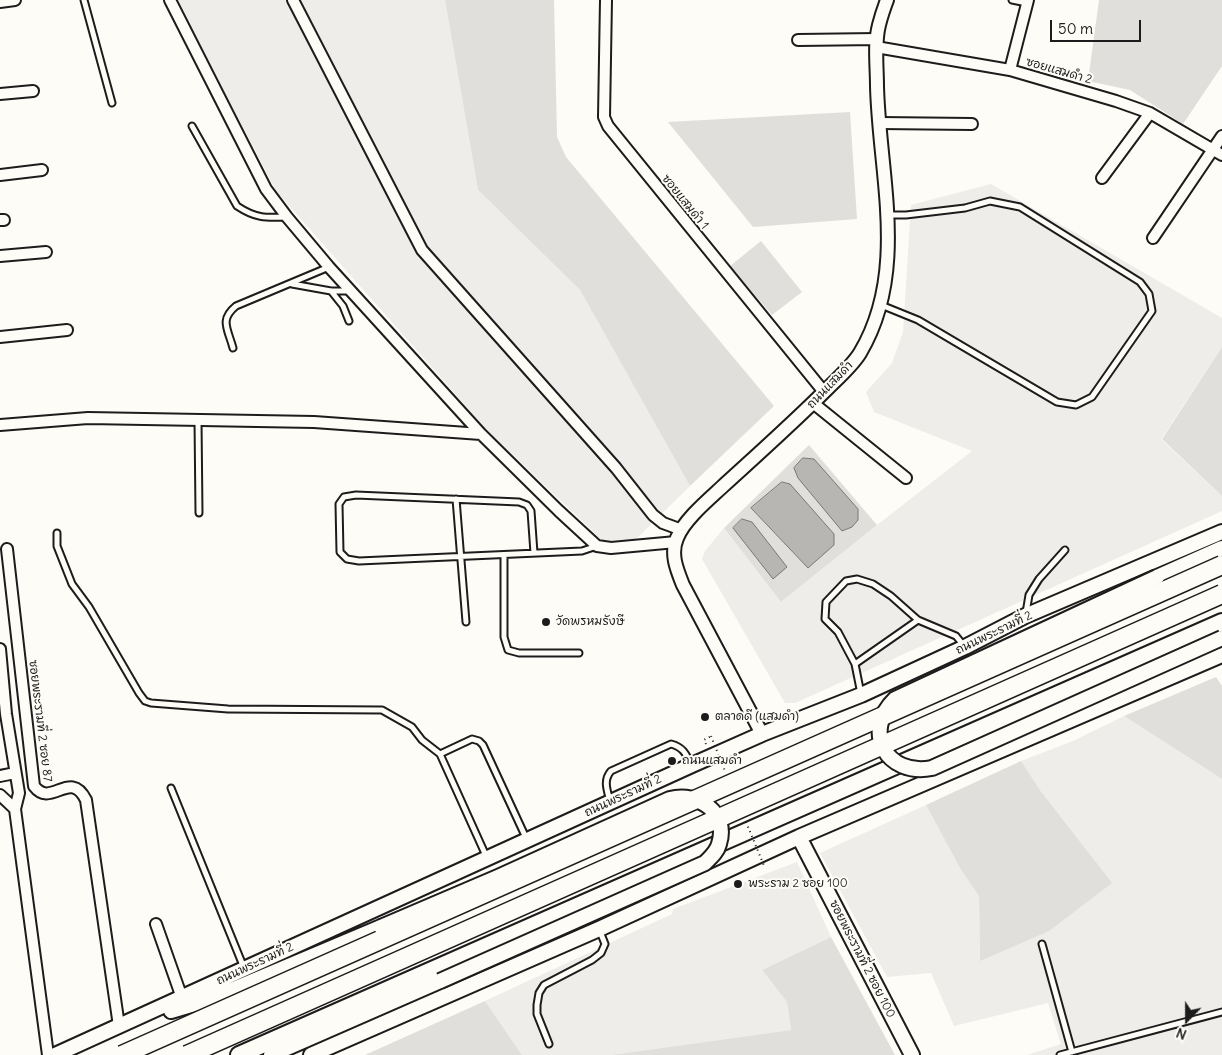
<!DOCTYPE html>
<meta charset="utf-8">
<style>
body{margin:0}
#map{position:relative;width:1222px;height:1055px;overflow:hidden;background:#fdfcf7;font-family:Delius,sans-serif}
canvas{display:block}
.north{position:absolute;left:1162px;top:995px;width:50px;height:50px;-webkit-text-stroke:4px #fdfcf7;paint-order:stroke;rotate:202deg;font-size:14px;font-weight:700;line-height:20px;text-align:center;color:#1c1c1c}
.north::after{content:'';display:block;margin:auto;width:18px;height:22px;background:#1c1c1c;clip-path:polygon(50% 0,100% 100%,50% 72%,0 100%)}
.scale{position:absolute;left:1050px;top:20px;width:91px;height:22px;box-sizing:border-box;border:2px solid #1c1c1c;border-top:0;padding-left:6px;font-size:15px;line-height:18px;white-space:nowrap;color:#1c1c1c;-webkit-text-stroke:4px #fdfcf7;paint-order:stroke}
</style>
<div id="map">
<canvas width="1222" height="1055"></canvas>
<div class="north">N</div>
<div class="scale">50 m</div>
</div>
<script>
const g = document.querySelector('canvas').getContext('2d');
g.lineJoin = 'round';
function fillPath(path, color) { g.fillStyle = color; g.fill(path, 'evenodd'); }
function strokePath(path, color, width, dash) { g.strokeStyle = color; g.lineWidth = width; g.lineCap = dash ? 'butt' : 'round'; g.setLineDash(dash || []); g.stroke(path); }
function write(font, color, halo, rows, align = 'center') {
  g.font = font + ' Delius,"Playpen Sans Thai",sans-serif'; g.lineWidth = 4; g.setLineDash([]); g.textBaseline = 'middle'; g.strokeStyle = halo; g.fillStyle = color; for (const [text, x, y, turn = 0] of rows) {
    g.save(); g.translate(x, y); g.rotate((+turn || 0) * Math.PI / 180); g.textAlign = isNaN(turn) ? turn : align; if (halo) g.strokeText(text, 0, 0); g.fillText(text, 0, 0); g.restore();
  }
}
fillPath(new Path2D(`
 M177,0h268l33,190 102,100 110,196 -54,53 -33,2 -114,-109 -213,-241z
 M991,184l231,134v29l-61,92 61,57v15l-427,192h-10l-83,-144 3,-8 19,-23 57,74 96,-77 95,-74 -98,-39 -8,-20 26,-29 11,-31 8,-127z
 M1124,716l98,63v276h-195l34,-11 -13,-41 -94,23 -23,-53 -44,4 -67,-124 106,-48 35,65 18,26 1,65 62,-168 -21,-32 52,-20z
 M797,862l34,75 -69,33 25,32 4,28 -180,25h-89l-37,-54 187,-87 1,-5z`), '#eeede9');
fillPath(new Path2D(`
 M445,0h109l3,137 9,20 208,249 -84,80 -110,-196 -102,-100z
 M1099,0h123v66l-39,58 -53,-34 -42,-9z
 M850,112l7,107 -104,8 -85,-105z
 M761,241l41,51 -30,23 -42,-49z
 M1222,347v149l-60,-57z
 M809,445l68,80 -96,77 -57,-74zM767,496l41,72 -57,-60z
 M1216,677l6,9v93l-98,-63z
 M1021,761l21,32 70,90 -63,48 -69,30 -1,-65 -18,-26 -35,-65z
 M831,937l64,118h-284l180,-25 -4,-28 -25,-32z
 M485,1001l37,54h-157z`), '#e0dfdb');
const water = new Path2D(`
 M803,458l11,1 44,50v11l-6,7 -10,4 -44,-53 -4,-10z
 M782,482l8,2 44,50v11l-26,23 -57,-60z
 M742,519l10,3 35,45 -14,12 -40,-51z`);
fillPath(water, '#b7b6b2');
strokePath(water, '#797876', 1);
const service = new Path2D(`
 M84,0l28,103
 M1012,0l15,3
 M192,126l45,80c18,12 28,12 49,11
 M292,284l39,7h19
 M331,291l12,15 6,15
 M881,305l37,15 139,82 19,3 16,-8 60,-86 -3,-17 -9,-12 -120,-75 -30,-6 -25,7 -59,7h-19
 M233,348c-5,-19 -14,-28 3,-42l93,-39
 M198,420l1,93
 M456,499l10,123
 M57,533v13l15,38 17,23 50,86 6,8 6,2 77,6 154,1 30,17 10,13 18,14 47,104
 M534,553l-3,-42 -4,-6 -8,-3 -163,-7 -12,2 -5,7 1,48 7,7 12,2 223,-10 15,-5
 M504,555v82l4,13 11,3h60
 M1026,613l3,-18 10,-16 26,-29
 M855,664l63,-44
 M861,694l-6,-30 -17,-32 -13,-13 1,-17 20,-21 11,-2 16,5 18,12 27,24 38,16 8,10
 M440,754l32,-15 7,2 4,4 44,95
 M171,788l73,180
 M610,801c-3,-11 -7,-21 1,-30l60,-27c12,3 15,10 20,20
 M1042,944l30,108
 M549,1044l-12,-30v-9l2,-12 5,-8 48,-25 9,-7 4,-9 -6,-15
 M1060,1055l162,-43`);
const minor = new Path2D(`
 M170,0l96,189 21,28 42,50 152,167 78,77 38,35 14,2 65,-6
 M293,0l129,250 194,218 37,47 10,8 19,7
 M606,0l-2,117 4,9 216,266
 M0,2l15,-2
 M798,40l79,-1
 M876,47l134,23 106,31 34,12 72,42
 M1010,70l18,-70
 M0,94l33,-3
 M880,123l92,1
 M0,175l42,-5
 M1102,178l48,-65
 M0,220h4
 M1153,238l69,-102
 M0,256l46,-4
 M0,337l67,-7
 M813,403l93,75
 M0,425l88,-7 226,4 167,12
 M7,549l27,237c17,23 36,-18 52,14l33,226
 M0,649l6,65 13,79 -4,16 33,246
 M0,776l15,-3
 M0,795l15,14
 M156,924l26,74`);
const tertiary = new Path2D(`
 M762,734l-79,-149c-6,-15 -13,-31 -6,-47 7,-18 31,-38 45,-51 35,-32 71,-64 105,-98 11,-11 25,-23 33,-36 49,-82 19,-179 17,-267 0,-20 -3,-42 2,-61 2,-8 5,-17 8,-25`);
const secondary = new Path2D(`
 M1157,577l65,-29
 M799,837l113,218
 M171,1011l37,-11 173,-73
 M55,1055l637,-290 70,-31 99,-39 104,-48 60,-31 197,-84
 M271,1055l169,-74
 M311,1055l288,-126 200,-92 423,-182`);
const trunk = new Path2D(`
 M239,1055l983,-433`);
strokePath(service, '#1c1c1c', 9);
strokePath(minor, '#1c1c1c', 14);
strokePath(tertiary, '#1c1c1c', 16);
strokePath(secondary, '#1c1c1c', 18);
strokePath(trunk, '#1c1c1c', 20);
strokePath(new Path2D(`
 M706,744l-2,-4 7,-4`), '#1c1c1c', 2, [1, 4]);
strokePath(service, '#fdfcf7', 5);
strokePath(minor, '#fdfcf7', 10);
strokePath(tertiary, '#fdfcf7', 12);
strokePath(secondary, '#fdfcf7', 14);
strokePath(trunk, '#fdfcf7', 16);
const secondaryBridge = new Path2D(`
 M1157,577l-262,122c-33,32 -9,78 37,69l290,-130
 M381,927l117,-50 172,-78c28,-7 59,13 49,45 -2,8 -8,13 -14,19l-265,118`);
const motorwayBridge = new Path2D(`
 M122,1055l1100,-490
 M187,1055l1035,-461`);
strokePath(secondaryBridge, '#1c1c1c', 18, []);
strokePath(motorwayBridge, '#1c1c1c', 21, []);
strokePath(new Path2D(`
 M711,736l14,35
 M746,822l19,46`), '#1c1c1c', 2, [1, 4]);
strokePath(secondaryBridge, '#fdfcf7', 14);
strokePath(motorwayBridge, '#fdfcf7', 18);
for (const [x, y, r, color] of [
 [546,622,5,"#1c1c1c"],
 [705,717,5,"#1c1c1c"],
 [672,761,5,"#1c1c1c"],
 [738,884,5,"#1c1c1c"]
]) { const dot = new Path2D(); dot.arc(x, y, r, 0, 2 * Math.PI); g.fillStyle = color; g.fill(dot); strokePath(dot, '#fdfcf7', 2); }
write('12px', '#1c1c1c', '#fdfcf7', [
 ["ซอยแสมดำ 2",1059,71,16],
 ["ซอยแสมดำ 1",685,202,51],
 ["ถนนแสมดำ",830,385,-46],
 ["ถนนพระรามที่ 2",994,633,-26],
 ["ซอยพระรามที่ 2 ซอย 87",40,721,83],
 ["ถนนพระรามที่ 2",623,796,-25],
 ["ซอยพระรามที่ 2 ซอย 100",862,959,63],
 ["ถนนพระรามที่ 2",255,964,-25]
]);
write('12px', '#1c1c1c', '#fdfcf7', [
 ["วัดพรหมรังษี",556,622],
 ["ตลาดดี (แสมดำ)",715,717],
 ["ถนนแสมดำ",682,761],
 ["พระราม 2 ซอย 100",748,884]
], 'left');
</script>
